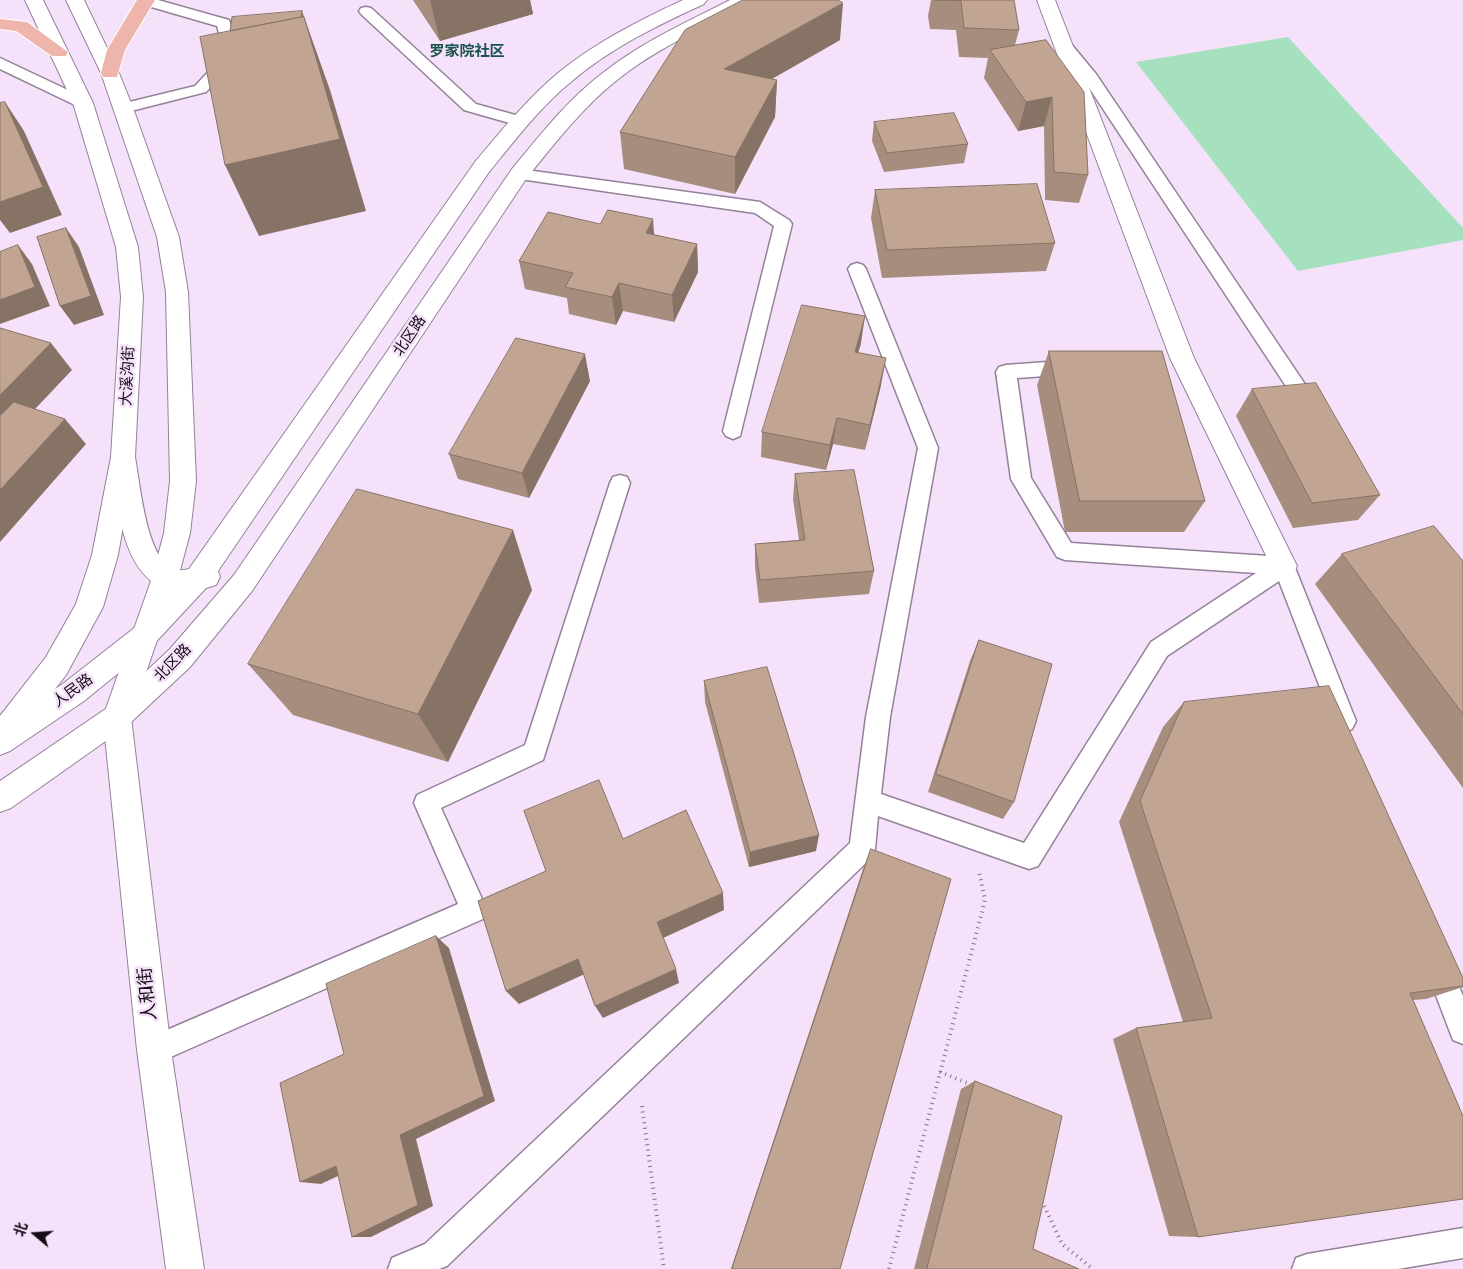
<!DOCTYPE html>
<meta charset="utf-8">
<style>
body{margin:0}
#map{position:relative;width:1463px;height:1269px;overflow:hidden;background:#f6e1fb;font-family:"Space Grotesk","Noto Sans SC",sans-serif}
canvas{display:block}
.north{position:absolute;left:10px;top:1209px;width:50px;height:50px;-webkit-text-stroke:4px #f6e1fb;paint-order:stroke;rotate:288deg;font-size:14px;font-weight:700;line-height:20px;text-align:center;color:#140d16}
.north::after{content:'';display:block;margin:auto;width:18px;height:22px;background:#140d16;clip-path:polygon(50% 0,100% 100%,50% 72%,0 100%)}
</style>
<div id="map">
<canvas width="1463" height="1269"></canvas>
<div class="north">北</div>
</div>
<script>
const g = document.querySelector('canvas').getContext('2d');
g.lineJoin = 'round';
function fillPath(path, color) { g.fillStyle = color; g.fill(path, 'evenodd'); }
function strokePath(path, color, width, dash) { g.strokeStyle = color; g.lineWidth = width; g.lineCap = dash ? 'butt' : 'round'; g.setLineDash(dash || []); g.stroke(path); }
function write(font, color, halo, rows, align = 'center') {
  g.font = font + ' "Space Grotesk","Noto Sans SC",sans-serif'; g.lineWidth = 5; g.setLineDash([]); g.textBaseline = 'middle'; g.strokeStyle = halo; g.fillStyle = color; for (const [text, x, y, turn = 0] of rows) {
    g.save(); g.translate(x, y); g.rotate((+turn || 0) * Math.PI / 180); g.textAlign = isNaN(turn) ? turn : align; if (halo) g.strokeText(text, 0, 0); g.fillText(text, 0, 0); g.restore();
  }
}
fillPath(new Path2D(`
 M1288,37l175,191v12l-165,31 -162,-209z`), '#a6e1bf');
const service = new Path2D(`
 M139,0h19l71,20 12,35 -35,37 -83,21 -6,-2 -2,-3 2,-3 78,-19 30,-32 -8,-28 -76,-22z
 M366,7l5,1 105,96 50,14 2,3 -2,3 -6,2 -56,-16 -103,-96 -2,-3 2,-3z
 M1062,38l5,1 29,35 223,331 3,5 -3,5 -7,2 -7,-2 -223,-338 -27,-35z
 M0,58l89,42 2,3 -8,5 -6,-2 -77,-37z
 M519,169l241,33 29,18 3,4 -52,212 -7,3 -7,-3 -3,-5 51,-205 -19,-13 -242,-35 -2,-4 2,-4z
 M857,263l6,2 3,4 72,179 -48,269 -9,77 143,49 127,-201 105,-69 -191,-13 -8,-3 -46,-78 -15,-107 3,-5 7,-2 68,-5 7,2 3,5 -3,5 -7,2 -57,4 14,100 40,65 213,14 8,3 64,161 -4,8 -8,3 -8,-3 -57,-148 -112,75 -129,210 -9,3 -151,-53 -3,33 -4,9 -424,408 -8,3h-51l4,-11 33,-14 425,-401 16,-126 52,-269 -70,-179 3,-4z
 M620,475l7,2 3,6 -87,277 -102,48 46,102 -4,9 -319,141 -10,4 -10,-4 -4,-10 4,-10 314,-136 -44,-101 3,-8 108,-50 85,-262 3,-6z
 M1437,951l9,4 17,41v48l-10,-4 -29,-76 4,-9z
 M1463,1228v30l-65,11h-106l4,-11 11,-4z`);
const minor = new Path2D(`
 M1037,0h18l139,358 103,208 -4,8 -9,3 -9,-3 -105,-216z
 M117,704l10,4 4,9 40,333 33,219h-38l-29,-219 -34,-333 4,-9z`);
const tertiary = new Path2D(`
 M25,0h18l50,103 45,144 5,50 -8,160 -17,98 -15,52 -37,68 -56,72 -10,4v-35l46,-59 30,-53 16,-49 19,-98 10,-160 -5,-50 -43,-144z
 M66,0h18l35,73 14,35 46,129 9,55 8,189 -6,52 -12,45 -47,139 -4,9 -10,4 -10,-4 -4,-9 49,-139 12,-45 6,-52 -4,-189 -9,-55 -44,-129 -12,-35z`);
const secondary = new Path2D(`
 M683,0h24l-3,4c-46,21 -93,44 -132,77 -32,26 -57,59 -83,91l-271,399 2,6 -4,8 -10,3 -53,57 -69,56 -74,50 -10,4v-29l64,-43 69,-54 37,-38c-51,-16 -52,-90 -59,-134l3,-7 9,-3 9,3 3,7c5,25 11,103 39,112 4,2 11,1 15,0l286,-407c26,-31 52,-63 83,-89 38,-31 82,-53 125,-73z
 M730,0h23l-3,4c-45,23 -93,44 -133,76 -35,28 -63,64 -91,99l-274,412 -62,76 -63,59 -116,82 -11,4v-31l107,-73 63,-59 64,-74 278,-406c28,-34 56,-70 92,-97 38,-30 83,-50 126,-72z`);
const primary = new Path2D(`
 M137,0h18l-30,50 -8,27h-14l-2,-4 6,-23z
 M0,19l27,3 41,30 -2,4h-14l-36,-25 -16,-2z`);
strokePath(service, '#948199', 3);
strokePath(minor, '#948199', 2);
strokePath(tertiary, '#948199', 2);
strokePath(secondary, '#948199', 2);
strokePath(primary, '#fff', 2);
strokePath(new Path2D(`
 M940,1072l32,13
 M642,1106l22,163
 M1042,1201l20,43 31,25
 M889,1269l96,-369 -6,-28`), '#827485', 4, [1, 4.5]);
fillPath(service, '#fff');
fillPath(minor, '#fff');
fillPath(tertiary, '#fff');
fillPath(secondary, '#fff');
fillPath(primary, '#eeb5ad');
fillPath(new Path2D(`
 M413,0h117l3,14 -93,27z
 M931,0h83l5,30 -4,15 31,-5 42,135 -9,28 -34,-3 -1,-74 -26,5 -34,-53 4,-20 -29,-1 -3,-27 -26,-1 -2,-13z
 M840,40l-68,39 5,1 -2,37 -40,77 -111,-25 -4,-37z
 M874,122l94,22 -4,19 -80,9 -12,-31z
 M875,190l180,53 -9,28 -164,7 -11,-60z
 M654,235l43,9 1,28 -24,50 -51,-11 -7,14 -47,-11 -2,-16 -42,-9 -6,-28z
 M861,343l-3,10 23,32 -16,65 -32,-6 -7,26 -65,-13 1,-25z
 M1049,351l156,150 -21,31h-119l-28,-147z
 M590,381l-61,117 -71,-19 -9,-25z
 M1252,389l128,106 -22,25 -65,8 -57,-112z
 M795,474l79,97 -5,23 -110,9 -4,-36v-23l44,-4 -6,-41z
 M1342,554l121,7v227l-148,-204z
 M532,590l-84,172 -155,-47 -45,-51z
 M979,640l35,162 -11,17 -75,-27 42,-131z
 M704,681l112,170 -67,16 -44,-165z
 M1184,702l279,276v9l-37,12 -13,1 -215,237 -29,-1 -56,-197 23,-11 47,-6 -64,-200 44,-95z
 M871,849l-31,420h-109l132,-400z
 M975,1081l58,168 46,20h-165l47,-180z`), '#a68d7e');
fillPath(new Path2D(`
 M430,0h100l3,14 -93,27z
 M843,3l-3,37 -116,66v-37z
 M302,11l28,79 36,121 -107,25 -34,-71 74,-123z
 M777,80l-2,37 -40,77v-37z
 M1052,97l-8,29 -26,5 8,-29z
 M5,102l19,29 38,84 -52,18 -10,-13v-18z
 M653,219l2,28 -9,-14z
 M66,228l13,19 25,68 -30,10 -14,-19z
 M697,244l1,28 -24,50 -2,-27z
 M18,245l14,19 18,42 -50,18v-24z
 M619,283l4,28 -7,14 -4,-28z
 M865,316l-4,27 -10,36 4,-27z
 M51,343l21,27 -72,76v-51z
 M585,354l5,27 -61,117 -7,-25z
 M886,358l-5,27 -16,65 5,-25z
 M837,418l-4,26 -7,26 4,-25z
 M65,419l21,25 -86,98v-52z
 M513,530l19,60 -84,172 -30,-48z
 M819,835l-3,16 -67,16 1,-15z
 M723,893l1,17 -63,29 -4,-17z
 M436,936l13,12 46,153 -79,38 17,67 -62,31h-19l48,-102z
 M578,959l9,14 -68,31 -13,-13z
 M676,969l3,14 -76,35 -8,-12z
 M336,1166l19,2 -34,16 -21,-2z`), '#877366');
const building = new Path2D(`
 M743,0h95l5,3 -119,66 53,11 -42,77 -115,-25 65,-102z
 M935,0h79l5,30 -55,-2 -3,-27z
 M302,11l-1,6 -71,14 2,-14z
 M304,17l36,122 -115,26 -25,-128z
 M1046,40l38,52 4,83 -34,-3 -2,-75 -26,5 -36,-52z
 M5,102l38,85 -43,15v-99z
 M954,113l14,31 -81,9 -13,-31z
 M1037,184l18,59 -168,7 -12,-60z
 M608,210l45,9 -7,14 51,11 -25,51 -53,-12 -7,14 -47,-10 8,-14 -54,-12 29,-49 52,12z
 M66,228l25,68 -31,10 -23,-69z
 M18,245l17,42 -35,13v-48z
 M802,305l63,11 -10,36 31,6 -16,67 -33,-7 -7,27 -68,-13z
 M0,328l51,15 -51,52z
 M516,338l69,16 -63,119 -73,-19z
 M1049,351h113l43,150h-125z
 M1316,383l64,112 -68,8 -60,-114z
 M14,402l51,17 -65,71v-74z
 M854,470l20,101 -114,9 -5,-36 50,-4 -10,-66z
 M357,489l156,41 -95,184 -170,-50z
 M1434,526l29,35v153l-121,-160z
 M979,640l73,24 -38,138 -78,-28z
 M767,667l52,168 -69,17 -46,-171z
 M1329,686l134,292v8l-53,7 53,123v83l-265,38 -62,-209 76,-10 -72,-217 44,-99z
 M599,780l24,59 63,-29 37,83 -66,29 19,47 -81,37 -17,-47 -72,32 -28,-90 68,-30 -22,-60z
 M871,849l80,30 -111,390h-108z
 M436,936l48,160 -84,39 18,70 -66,32 -16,-71 -36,16 -20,-99 64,-29 -18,-70z
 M975,1081l87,35 -29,133 46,20h-152z`);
fillPath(building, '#c1a492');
strokePath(building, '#877366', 1);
write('bold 15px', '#19534d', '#f6e1fb', [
 ["罗家院社区",467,52]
]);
write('15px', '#140d16', '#f6e1fb', [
 ["北区路",410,336,-56],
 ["大溪沟街",128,376,-87],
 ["北区路",173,663,-46],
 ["人民路",73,691,-36]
]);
write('18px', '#140d16', '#f6e1fb', [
 ["人和街",148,994,-96]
]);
</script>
